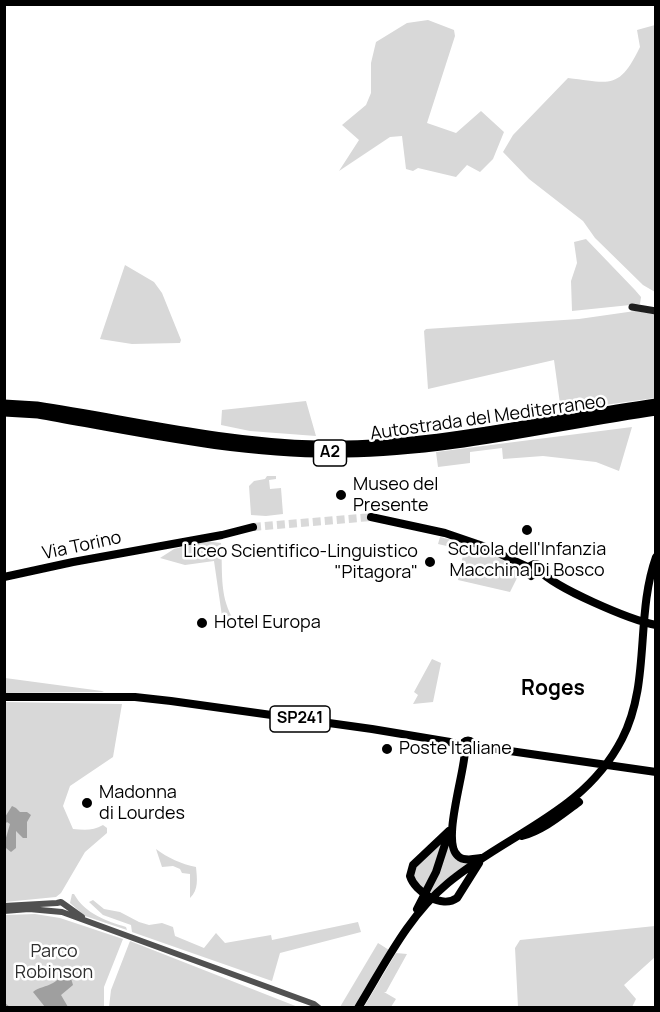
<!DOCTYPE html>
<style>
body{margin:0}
#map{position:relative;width:660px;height:1012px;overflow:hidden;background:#fff;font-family:Manrope,sans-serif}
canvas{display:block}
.frame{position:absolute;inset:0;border:6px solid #000;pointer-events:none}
</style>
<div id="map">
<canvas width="660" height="1012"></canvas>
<div class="frame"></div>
</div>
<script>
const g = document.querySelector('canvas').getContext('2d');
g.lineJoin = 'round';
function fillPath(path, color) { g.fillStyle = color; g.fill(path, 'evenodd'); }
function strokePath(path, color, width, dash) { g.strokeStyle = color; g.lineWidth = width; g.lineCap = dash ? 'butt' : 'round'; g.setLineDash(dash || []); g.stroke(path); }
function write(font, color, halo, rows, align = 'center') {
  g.font = font + ' Manrope,sans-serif'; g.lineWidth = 5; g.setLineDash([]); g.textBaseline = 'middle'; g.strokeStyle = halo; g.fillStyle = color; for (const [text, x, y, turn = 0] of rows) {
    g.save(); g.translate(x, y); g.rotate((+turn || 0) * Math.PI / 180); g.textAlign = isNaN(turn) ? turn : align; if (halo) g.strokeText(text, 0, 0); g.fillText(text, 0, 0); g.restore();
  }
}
fillPath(new Path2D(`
 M428,20l26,10 1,6 -28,87 29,10 25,-22 23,21 -11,27 -13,13 -13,-7 -11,12 -38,-9 -5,3 -7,-2 -4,-33 -12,1 -51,34 20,-31 -17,-15 24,-20 5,-12v-30l5,-21 31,-19z
 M655,25h1l-1,267 -12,-7 -48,-47 -12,-17 -54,-42 -26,-27 10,-17 55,-57c43,5 51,12 72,-31l-3,-17z
 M586,239l49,51 6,7 -1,7 -68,7 -1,-30 6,-18 -3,-21z
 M125,265l29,17 8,11 19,47 -1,3 -48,1 -32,-5z
 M635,311l20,3v84l-94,13 -7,-51 -126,29 -4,-58 2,-2 153,-10z
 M306,401l10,35 -66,-5 -29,-6 1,-15z
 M632,427l-13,44 -23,-9 -53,-6 -40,3 -1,-11 -32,4v11l-32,4 -2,-15z
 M267,476h9v3l-7,1 1,9 11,-1 2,26 -17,2 -15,-1 -2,-29 5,-5 11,-2z
 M440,537l42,11 39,22 -11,22 -52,-12 6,-30 -26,-6z
 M205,541l16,2c2,26 -2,51 11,74l-10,-1 -8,-55 -29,4 -25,-7 14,-9z
 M432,659l9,4 -8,39 -20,2 5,-9 -4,-3z
 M5,678l97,13 2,1 -99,1z
 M5,702l117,2 -9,53 -43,29 -7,20 10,23c11,1 20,2 30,-4l4,3v5l-22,19 -24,41 -5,4 -51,5 1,13 29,-1 25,4 63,21 -19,48v20h-99z
 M442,841l3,2 -21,47c-25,-19 2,-33 18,-49z
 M449,844l19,20 -16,11 -26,24 14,-30z
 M156,849c12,9 25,15 40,18 1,11 3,23 -6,31v-24l-8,-1 -2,-4 -7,-3 -11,1z
 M72,894h2c11,20 33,27 52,33l1,3 -42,-14 -15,-13z
 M93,900l11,9 16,3 19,10 10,3 13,-2 11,4 2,9 29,12 12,-15 9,10 46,-8 1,5 86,-18 3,10 -81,21 -8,28 -140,-49 -1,-7 -28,-10 -14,-13z
 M655,926v31l-31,28 12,14 -4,8h-114l-3,-59 5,-8z
 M130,941l168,66h-189l2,-17z
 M378,943l11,7 -34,57h-15z
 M396,953l11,1 -21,38h-2l12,7 -5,8h-27z`), '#d8d8d8');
fillPath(new Path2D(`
 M12,806l4,2 4,4h7l4,3 -4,7v16h-4l-7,-7v17l-5,4 -5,-4 -1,-7 5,-17 -3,-2 -2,2v-7z
 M66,974l4,1 3,10 -12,10 7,12h-23l-12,-15c6,-5 13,-5 20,-9 6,-3 7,-7 13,-9z`), '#9f9f9f');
strokePath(new Path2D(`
 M4,1003l6,5`), '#9f9f9f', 1.5);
strokePath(new Path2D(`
 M253,527l118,-10`), '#d9d9d9', 8, [8, 4]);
strokePath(new Path2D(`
 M4,906l53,-3 4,-1 21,15
 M4,911l25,-2 33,3 252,92 5,4`), '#515151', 6);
strokePath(new Path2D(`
 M632,307l24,4`), '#1e1e1e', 7);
strokePath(new Path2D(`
 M371,517l74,16 38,13 45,21 6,-3h3l2,6 -8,6 -4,-4 1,-5
 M539,570c16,18 91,50 117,55
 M4,577l69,-15 149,-27 31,-8
 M4,697h131l36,4 201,28 78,13 13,5
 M462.5 746a5.5 5.5 0 1 1 11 0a5.5 5.5 0 1 1-11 0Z
 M473,748l9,-1 174,25
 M465,750c0,22 -24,93 -7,106 6,6 16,3 23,2
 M449,831l-36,34 -3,11c5,16 32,33 47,22l22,-35
 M522,836c22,-6 39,-21 57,-34
 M417,909l19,-37 13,-40
 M358,1008c27,-44 50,-92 90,-125 60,-50 136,-70 174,-144 29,-56 13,-123 34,-182`), '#000', 8);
strokePath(new Path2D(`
 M4,404l33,2c93,14 186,37 280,39 112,3 228,-26 339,-42
 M4,412l34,2c101,18 204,41 307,39 104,-1 208,-27 311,-42`), '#000', 9);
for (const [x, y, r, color] of [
 [341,495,6,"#000"],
 [527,530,6,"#000"],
 [430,562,6,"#000"],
 [202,623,6,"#000"],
 [387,749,6,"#000"],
 [87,803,6,"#000"]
]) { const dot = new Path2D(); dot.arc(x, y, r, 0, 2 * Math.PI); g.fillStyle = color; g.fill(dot); strokePath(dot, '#fff', 2); }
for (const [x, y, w] of [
 [330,453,33],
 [300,719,60]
]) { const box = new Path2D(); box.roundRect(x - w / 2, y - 13, w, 26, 4.5); g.fillStyle = '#fff'; g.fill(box); strokePath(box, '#000', 1.5); }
write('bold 16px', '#000', null, [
 ["A2",330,453],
 ["SP241",300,719]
]);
write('18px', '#000', '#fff', [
 ["Autostrada del Mediterraneo",488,418,-8],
 ["Via Torino",82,546,-12]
]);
write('18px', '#000', '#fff', [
 ["Museo del",353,485],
 ["Presente",353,506],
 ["Scuola dell'Infanzia",527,550,"center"],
 ["Macchina Di Bosco",527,571,"center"],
 ["Liceo Scientifico-Linguistico",418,552,"right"],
 ["\"Pitagora\"",418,573,"right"],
 ["Hotel Europa",214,623],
 ["Poste Italiane",399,749],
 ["Madonna",99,793],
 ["di Lourdes",99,814]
], 'left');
write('18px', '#2f2f2f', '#fff', [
 ["Parco",54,952],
 ["Robinson",54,973]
]);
write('bold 21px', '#000', '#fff', [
 ["Roges",553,689]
]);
</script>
